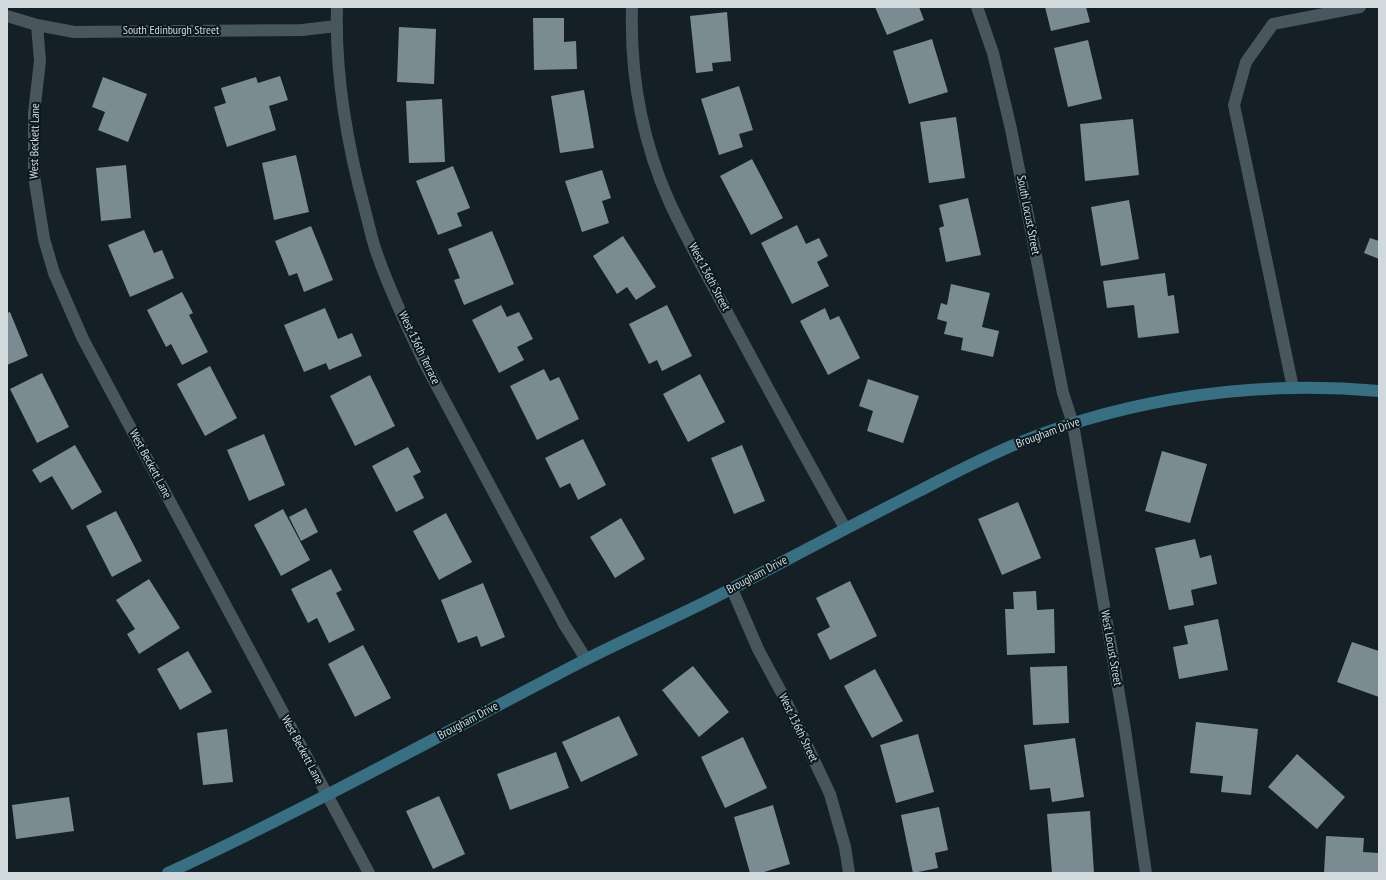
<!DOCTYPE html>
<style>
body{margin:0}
#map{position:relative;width:1386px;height:880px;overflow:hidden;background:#142026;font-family:"PT Sans Narrow",sans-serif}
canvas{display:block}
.frame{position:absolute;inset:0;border:8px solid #d1d9dd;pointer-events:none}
</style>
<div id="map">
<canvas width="1386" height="880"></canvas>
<div class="frame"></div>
</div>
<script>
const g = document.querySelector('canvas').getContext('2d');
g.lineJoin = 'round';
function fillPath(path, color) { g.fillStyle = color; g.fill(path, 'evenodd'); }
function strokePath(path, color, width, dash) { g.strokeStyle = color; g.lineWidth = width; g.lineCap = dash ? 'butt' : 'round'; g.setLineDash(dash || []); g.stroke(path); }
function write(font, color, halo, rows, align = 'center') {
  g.font = font + ' "PT Sans Narrow",sans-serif'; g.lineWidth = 4; g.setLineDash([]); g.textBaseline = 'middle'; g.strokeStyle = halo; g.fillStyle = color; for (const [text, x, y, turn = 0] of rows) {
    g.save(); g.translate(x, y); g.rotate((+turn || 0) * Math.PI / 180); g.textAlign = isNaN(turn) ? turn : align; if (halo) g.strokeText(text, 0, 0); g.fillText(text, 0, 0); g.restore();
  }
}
fillPath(new Path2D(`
 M875,7h44l5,13 -37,15z
 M1045,7h41l4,15 -39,9z
 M727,12l4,49 -19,2 1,8 -17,2 -6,-57z
 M533,18h31v24l12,-1 1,28 -43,1z
 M399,27l37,2 -2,55 -37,-2z
 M932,39l16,53 -39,12 -16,-53z
 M1088,40l14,59 -34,8 -14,-59z
 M280,76l8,24 -19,6 7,24 -49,17 -13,-40 12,-4 -5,-15 35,-11 2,6z
 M103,77l44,17 -19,48 -30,-12 7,-18 -13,-5z
 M739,86l14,44 -14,4 4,13 -24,8 -18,-56z
 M584,90l10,58 -34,5 -9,-57z
 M442,99l3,63 -36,1 -3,-62z
 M956,117l9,61 -36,5 -9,-61z
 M1133,119l6,56 -54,6 -5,-57z
 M296,155l13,57 -35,8 -12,-57z
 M752,159l31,59 -32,17 -31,-59z
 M126,165l5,53 -30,3 -5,-53z
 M453,166l17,42 -13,5 5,13 -24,9 -22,-54z
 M602,170l9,28 -9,3 7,22 -27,9 -17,-51z
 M968,198l13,57 -35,7 -7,-34 5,-2 -5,-21z
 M1129,200l10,59 -38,7 -10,-59z
 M797,225l9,19 13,-6 9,18 -11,6 12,24 -37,18 -31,-61z
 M311,226l22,54 -29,12 -7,-19 -8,3 -14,-35z
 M144,230l10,23 8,-3 12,28 -44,19 -22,-52z
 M492,231l22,53 -50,21 -10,-25 6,-2 -12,-29z
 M623,236l33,51 -20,13 -9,-13 -10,7 -24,-38z
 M1370,238l9,3v18l-15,-6z
 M1165,273l3,23 6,-1 5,38 -41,5 -4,-33 -27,3 -4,-27z
 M951,284l39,9 -8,34 17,4 -6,26 -32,-7 2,-12 -19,-4 3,-12 -10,-3 4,-16 6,2z
 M182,292l11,21 -4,2 19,37 -26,13 -11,-21 -5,3 -19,-37z
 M501,305l6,12 12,-5 14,27 -16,8 7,13 -25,13 -27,-53z
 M667,305l25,51 -30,15 -5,-11 -8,4 -20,-40z
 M325,308l13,31 14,-6 10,23 -33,14 -3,-7 -22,9 -20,-47z
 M825,308l5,12 9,-4 21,42 -32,17 -28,-54z
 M10,312l18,44 -21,9v-52z
 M210,366l27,52 -32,18 -28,-52z
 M544,369l6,12 9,-4 20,42 -42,21 -27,-54z
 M42,373l27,54 -32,16 -27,-54z
 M700,374l25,48 -37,20 -25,-48z
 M370,375l25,51 -40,20 -25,-50z
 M868,379l51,17 -16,47 -36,-12 6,-20 -14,-5z
 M264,434l21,51 -36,16 -22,-51z
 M583,439l23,46 -28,15 -8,-17 -10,5 -15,-30z
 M75,445l27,47 -30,18 -20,-34 -12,7 -8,-13z
 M742,445l23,56 -31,13 -23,-56z
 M408,447l13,25 -8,4 11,22 -28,14 -24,-46z
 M1162,451l45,13 -17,59 -45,-12z
 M1018,502l23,56 -39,17 -24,-56z
 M306,508l12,24 -17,9 -12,-24z
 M283,509l27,51 -29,16 -27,-51z
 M116,511l26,50 -30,16 -26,-51z
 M446,513l26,49 -33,18 -26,-49z
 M621,518l24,41 -30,19 -25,-41z
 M1195,539l5,19 11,-3 6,29 -26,6 3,15 -25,5 -14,-62z
 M331,569l11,21 -6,3 19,37 -26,13 -12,-25 -9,5 -17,-34z
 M149,579l31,49 -41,26 -12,-20 8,-5 -19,-29z
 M850,581l27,55 -47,24 -13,-26 13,-7 -14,-29z
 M483,583l22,54 -24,10 -4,-11 -19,7 -17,-43z
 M1036,591l1,19 17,-1 1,44 -48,2 -2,-46h9l-1,-17z
 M1218,619l10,51 -49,9 -6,-32 15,-3 -4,-18z
 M1352,642l27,9v46l-42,-15z
 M363,645l28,53 -36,19 -27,-53z
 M188,651l24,41 -32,18 -23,-41z
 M693,666l36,46 -30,25 -37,-47z
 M1067,666l2,57 -36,2 -3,-58z
 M875,669l28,52 -31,17 -28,-52z
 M619,716l19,39 -57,27 -19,-40z
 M1196,722l62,7 -7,66 -30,-3 2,-16 -33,-3z
 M227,729l6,53 -30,3 -6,-52z
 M918,734l16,58 -38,11 -16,-58z
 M743,737l24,51 -42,20 -24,-51z
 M1075,738l9,59 -32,5 -2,-14 -20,2 -6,-45z
 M556,752l13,36 -59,22 -13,-36z
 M1297,754l48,43 -28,32 -49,-42z
 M439,796l26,58 -32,15 -27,-58z
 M69,797l5,34 -58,8 -4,-34z
 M773,805l17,59 -29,9h-11l-16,-56z
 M939,807l9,43 -13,3 3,15 -25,5 -12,-58z
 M1090,811l4,62h-42l-5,-59z
 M1326,836l38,2 -1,14 16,1v20h-55z`), '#7b8b92');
strokePath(new Path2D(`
 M1293,388l-59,-283 12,-43 27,-38 87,-17`), '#48565d', 12);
strokePath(new Path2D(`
 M337,7c-2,69 10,137 28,203 4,15 7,30 12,44 13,37 30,73 47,108l140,262 22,35
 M632,7c-2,66 10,133 37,194 20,44 45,86 67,128 36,67 72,133 109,199
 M977,7l16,46 18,76 52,264 10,31 52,305 21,144
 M7,16l30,9 37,7 228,-2 34,-4
 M37,25l3,36 -6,52v63l10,63 10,34 29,66 286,534
 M732,589l26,60 28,52 44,93 15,53 4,26`), '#48565d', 12);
strokePath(new Path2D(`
 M168,873c140,-65 276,-140 413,-211 50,-26 101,-47 150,-73 63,-33 125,-66 188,-98 33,-17 67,-35 102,-49 112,-45 237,-62 358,-51`), '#396f83', 12);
write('12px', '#d1d9dd', '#0a171d', [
 ["South Edinburgh Street",171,31],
 ["West Beckett Lane",35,141,-89],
 ["South Locust Street",1028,215,79],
 ["West 136th Street",709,277,62],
 ["West 136th Terrace",419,348,64],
 ["Brougham Drive",1048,433,-20],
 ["West Beckett Lane",150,464,62],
 ["Brougham Drive",757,575,-28],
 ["West Locust Street",1111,648,80],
 ["Brougham Drive",468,721,-28],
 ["West 136th Street",798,728,64],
 ["West Beckett Lane",302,750,62]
]);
</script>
